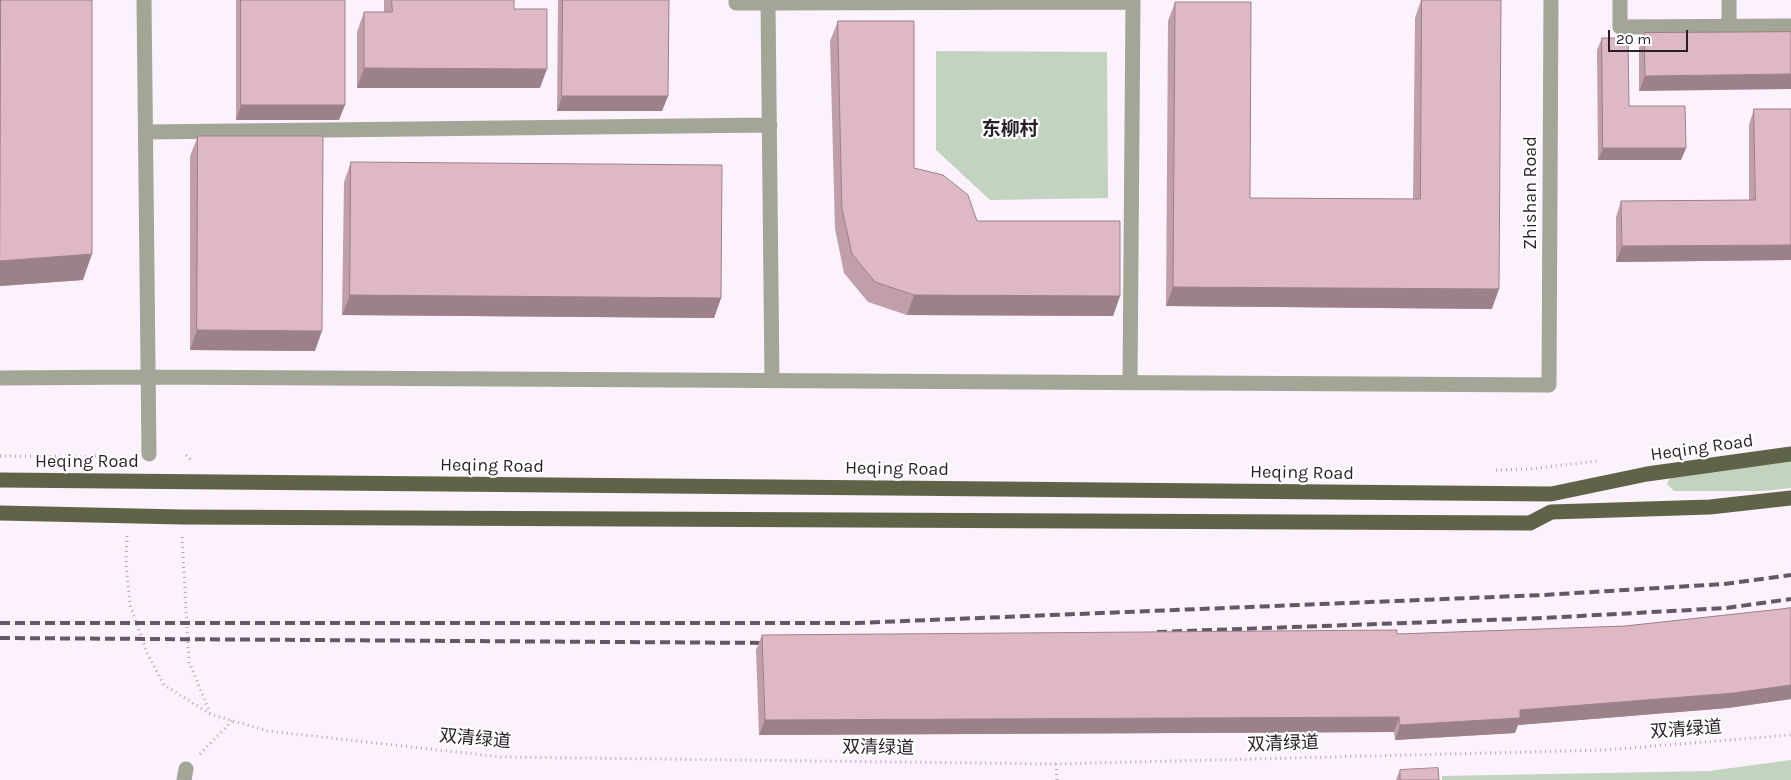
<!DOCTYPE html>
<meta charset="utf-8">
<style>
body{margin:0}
#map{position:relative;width:1791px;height:780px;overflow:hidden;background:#fcf2fd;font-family:Karla,sans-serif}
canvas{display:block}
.scale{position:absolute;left:1608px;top:30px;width:80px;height:22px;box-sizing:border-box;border:2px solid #281f29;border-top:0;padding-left:6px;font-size:15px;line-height:18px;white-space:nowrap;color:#281f29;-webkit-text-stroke:4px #fff;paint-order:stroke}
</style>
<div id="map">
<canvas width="1791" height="780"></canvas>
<div class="scale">20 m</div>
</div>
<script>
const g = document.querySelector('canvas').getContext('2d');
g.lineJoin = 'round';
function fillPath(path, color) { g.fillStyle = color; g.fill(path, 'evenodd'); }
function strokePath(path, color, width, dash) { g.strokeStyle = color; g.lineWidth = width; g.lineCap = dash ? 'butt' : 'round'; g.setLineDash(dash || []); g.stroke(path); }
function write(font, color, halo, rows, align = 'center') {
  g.font = font + ' Karla,"Noto Sans SC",sans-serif'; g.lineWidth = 4.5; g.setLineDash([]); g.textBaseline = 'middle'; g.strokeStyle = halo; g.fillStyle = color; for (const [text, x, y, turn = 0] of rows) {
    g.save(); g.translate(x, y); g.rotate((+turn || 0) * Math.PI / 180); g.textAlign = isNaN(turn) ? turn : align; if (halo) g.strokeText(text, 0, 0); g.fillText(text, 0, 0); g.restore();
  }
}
fillPath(new Path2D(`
 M936,51l171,1 1,146 -118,2 -54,-50z
 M1791,460v28l-27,3h-90l-7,-7 4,-9z
 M1791,760v20h-349v-4l267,-5z`), '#c2d4c0');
strokePath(new Path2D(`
 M186,455l6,6
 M0,456l91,1 13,-4
 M1496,470l33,-1 68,-8
 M127,536l-1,27 4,42 17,48 17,32 46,29 58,17 234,26 554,7 549,-14 186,-15
 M182,537l7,125 21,51
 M200,754l33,-34
 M1056,764l1,16`), '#b1a7b2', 3, [1, 4]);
strokePath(new Path2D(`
 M144,0l5,454
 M736,0v3h32
 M1620,0v27l171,-1
 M1729,0v26
 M146,132l624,-7
 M0,378l149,-1 1400,8 2,-385
 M772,381l-4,-378 365,-1
 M1130,382l3,-382
 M184,780l2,-11`), '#a3a596', 15);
strokePath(new Path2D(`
 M0,480l1551,14 96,-20 144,-20
 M0,513l182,4 1348,6 21,-11 159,-5 81,-9`), '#606348', 15);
strokePath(new Path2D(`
 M0,623h856l687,-28 181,-11 67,-9
 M1157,632l386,-14 183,-10 65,-9
 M0,638l772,5`), '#635964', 4, [10, 5]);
fillPath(new Path2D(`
 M0,0h92l-9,280 -83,6z
 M236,0h109l-6,120h-103z
 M384,0h130v9l26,79h-183v-56l7,-20h20z
 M558,0h111l-1,96 -6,15h-105z
 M1421,0h80l-9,309 -326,-3 2,-285 7,-19 75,196 163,1 2,-181z
 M838,21l76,147 63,53 143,75 -7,20 -206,-1 -39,-13 -24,-29 -9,-44 -5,-188z
 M1791,32l-152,59v-43l5,-15z
 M1602,38l27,68 57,42 -5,12h-83l-1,-110z
 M1754,109l37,151 -175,2v-45l5,-16 128,-1v-75z
 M198,136l117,215 -125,-1v-194z
 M351,162l370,136 -7,20 -372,-3 2,-133z
 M1791,608v91l-63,9 -210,17 -3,8 -120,7 -1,-8 -635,3 -3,-85 6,-15 635,-1 228,-8 156,-17z
 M1400,770l39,10h-43z`), '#c09eaa');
fillPath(new Path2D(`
 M364,68l183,1 -7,19h-183z
 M1791,74v15l-152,2 6,-15z
 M562,96h106l-6,15h-105z
 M241,105h104l-6,15h-103z
 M1603,148h83l-5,12h-83z
 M1791,245v15l-175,2 6,-16z
 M92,254l-9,26 -83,6v-25z
 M1173,287l326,2 -7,20 -326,-3z
 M350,295l371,3 -7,20 -372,-3z
 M914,295l206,1 -7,20 -206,-1z
 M197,330l125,1 -7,20 -125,-1z
 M1791,685v14l-63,9 -210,17 -3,8 -120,7 5,-15 120,-15z
 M1399,717l-5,15 -635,3 6,-15z`), '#9c818b');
const building = new Path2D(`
 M1,0h91v254l-92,7z
 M241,0h104v105h-104z
 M392,0h122v9h33v60l-183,-1v-56h28z
 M563,0h106l-1,96h-106z
 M1422,0h79l-2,289 -326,-2 2,-285h76l-1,196 170,1z
 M838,21h76v147l29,7 25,20 9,26h143v75l-206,-1 -39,-13 -23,-28 -10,-45z
 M1791,32v42l-146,2 -1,-43z
 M1602,38h26l1,68h56l1,42h-83z
 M1754,109h37v136l-169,1 -1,-45 134,-1z
 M198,136h125l-1,195 -125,-1z
 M351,162l371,3 -1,133 -371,-3z
 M1791,608v77l-57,8 -214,17v8l-120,7 -1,-8 -634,3 -3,-85 635,-5v4l228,-8 156,-17z
 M1438,768l1,12h-39v-10z`);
fillPath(building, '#dfb8c6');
strokePath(building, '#9c818b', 1);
write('18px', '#281f29', '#fff', [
 ["Zhishan Road",1531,193,-90],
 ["Heqing Road",1702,448,-8],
 ["Heqing Road",87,462],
 ["Heqing Road",492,466,1],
 ["Heqing Road",897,469,1],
 ["Heqing Road",1302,473,1],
 ["双清绿道",1686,730,-4],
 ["双清绿道",475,739,5],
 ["双清绿道",1283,744,-2],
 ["双清绿道",878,748,1]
]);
write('bold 19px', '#281f29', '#fff', [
 ["东柳村",1010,130]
]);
</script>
